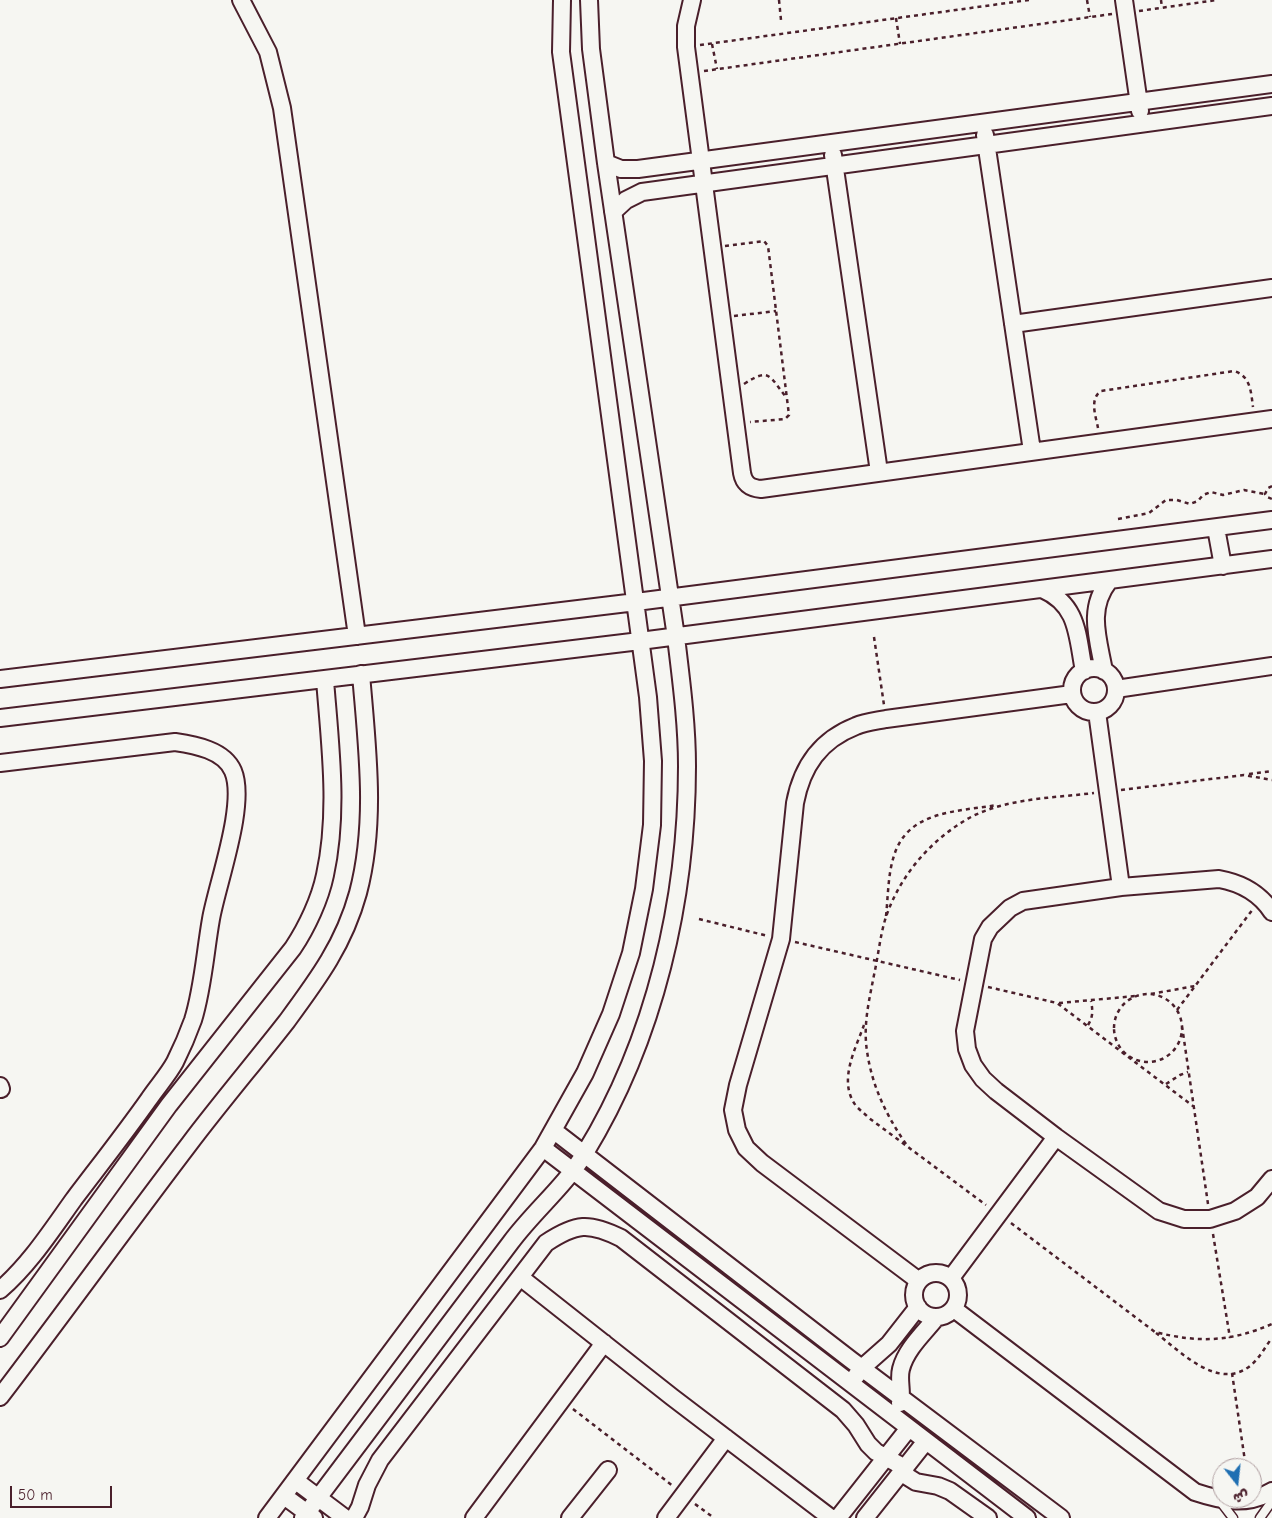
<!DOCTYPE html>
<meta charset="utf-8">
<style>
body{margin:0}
#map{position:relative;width:1272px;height:1518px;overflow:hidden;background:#f6f6f2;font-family:"Comic Neue","Playpen Sans Arabic",sans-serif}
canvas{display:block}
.north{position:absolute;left:1212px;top:1458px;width:50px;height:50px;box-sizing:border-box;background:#f6f6f2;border:1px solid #b1a0a2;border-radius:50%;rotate:164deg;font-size:14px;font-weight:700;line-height:20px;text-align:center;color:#4a1f2b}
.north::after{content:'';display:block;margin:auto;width:18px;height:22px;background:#1f6fb2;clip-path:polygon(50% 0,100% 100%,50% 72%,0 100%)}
.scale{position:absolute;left:10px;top:1486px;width:102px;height:22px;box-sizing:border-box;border:2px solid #4a1f2b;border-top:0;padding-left:6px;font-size:15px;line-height:18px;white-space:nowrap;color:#4a1f2b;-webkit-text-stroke:4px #f6f6f2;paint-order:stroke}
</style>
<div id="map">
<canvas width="1272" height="1518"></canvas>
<div class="north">ش</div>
<div class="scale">50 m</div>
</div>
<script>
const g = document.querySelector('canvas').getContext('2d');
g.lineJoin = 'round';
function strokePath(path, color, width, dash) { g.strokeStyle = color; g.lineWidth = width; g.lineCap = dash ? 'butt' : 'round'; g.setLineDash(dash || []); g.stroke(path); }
const service = new Path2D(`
 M1220,1501l13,17
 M1260,1518l12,-17`);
const minor = new Path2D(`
 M241,0l27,52 14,56 75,528
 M692,0l-6,26v21l56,426c2,11 8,15 19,16l511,-70
 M1124,0l16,111
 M985,135l47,316
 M833,155l46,317
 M606,163l15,6h17l634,-85
 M613,212l13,-12 16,-8 630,-86
 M1013,324l259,-36
 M1216,528l7,38
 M1042,589c37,16 35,47 42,82
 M1072 690a22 22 0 1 1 44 0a22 22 0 1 1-44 0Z
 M1104,671c-6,-33 -17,-62 5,-90
 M0,679l636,-77 636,-82
 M1116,689l156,-23
 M1097,712l24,175
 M0,718l640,-77 632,-82
 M0,763l175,-21c20,3 49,8 58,29 14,33 -16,113 -22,148 -6,34 -8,69 -18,101 -5,14 -11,28 -18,42 -7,13 -18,25 -26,37 -24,34 -50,67 -75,100 -23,32 -44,65 -74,91
 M1272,912c-13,-20 -31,-29 -53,-33l-98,8 -98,14 -13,7 -20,19 -7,12 -18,92 2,18 6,16 10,14 13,12 60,46 103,74 25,8h26l25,-8 22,-14 15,-18
 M0,1086l1,3
 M553,1130l298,230 210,158
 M543,1148l484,370
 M914 1295a22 22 0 1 1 44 0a22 22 0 1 1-44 0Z
 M520,1277l152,120 159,121
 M951,1278l105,-141
 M919,1281l-157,-118 -16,-15 -9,-18 -4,-20 5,-25 43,-146 14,-136c7,-37 25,-63 61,-77 9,-4 20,-5 30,-7l186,-25
 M954,1309l241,183c27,9 52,14 77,-1
 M0,1338l169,-233 124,-157c14,-21 27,-49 32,-73 14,-64 5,-131 0,-195
 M856,1376l7,-9 26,-23 29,-37
 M0,1397c64,-84 126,-170 190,-254 31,-41 65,-81 97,-122 31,-42 57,-77 71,-128 19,-72 9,-146 3,-219
 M900,1403c3,-10 -2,-23 1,-34 5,-20 23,-36 35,-51
 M296,1481l49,37
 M284,1496l30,22
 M267,1518l276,-370 42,-75 26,-59 20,-61 13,-64 8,-64 1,-64 -5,-64 -87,-645 1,-52
 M303,1518c70,-92 139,-184 208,-276 23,-31 54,-56 74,-89 70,-114 102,-254 102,-387 0,-43 -6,-87 -11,-129l-70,-474 -15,-114 -2,-49
 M354,1518l6,-11 7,-22 13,-25 166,-217c30,-20 43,-21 75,-5l222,172 13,15 12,19 8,8 22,12 10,13 8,5 22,4 12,5 38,27
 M474,1518l130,-175
 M570,1518l38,-48
 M666,1518l60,-80
 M838,1518l71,-90
 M865,1518l61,-77`);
strokePath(service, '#4a1f2b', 11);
strokePath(minor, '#4a1f2b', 20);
strokePath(new Path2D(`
 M779,0l2,20
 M1087,0l3,17
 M1161,0l1,8
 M1139,11l78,-11
 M896,18l4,26
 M712,44l5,25
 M700,45l329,-45
 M704,71l408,-57
 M725,246l39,-5 4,5 21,169 -4,4 -35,3
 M734,316l42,-5
 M744,384c26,-17 25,-8 42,13
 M1098,428c-2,-11 -9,-29 3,-37l133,-20c17,5 17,22 19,36
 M1272,486l-4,2 -3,6 2,3 5,2
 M1118,519l31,-6 17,-13h11l13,4 8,-3 5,-6 8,-3 12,3 21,-5 21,4
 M874,637l10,68
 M1249,774l23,-3
 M1121,790l123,-15 28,5
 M886,916c2,-19 2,-40 7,-57 13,-49 63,-47 104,-54
 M699,919l69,17
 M795,942l165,38
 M988,987l69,16 136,103
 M1151,994l44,-8
 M1114 1028a34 34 0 1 1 68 0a34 34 0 1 1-68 0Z
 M1059,1003l77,-7
 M1177,1010l76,-101
 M864,1025c-9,25 -27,58 -7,82 4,4 8,7 12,11l117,87
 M1088,1025c5,-8 5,-14 3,-24
 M1182,1026l26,178
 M1166,1084l14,-9 8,-3
 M906,1144c-20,-29 -34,-58 -39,-93 -4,-26 2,-50 7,-76 4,-18 6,-38 11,-55 14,-44 46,-81 86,-103 37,-19 82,-19 123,-24
 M1011,1223l144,109c44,11 75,10 117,-8
 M1213,1234l17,104
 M1156,1333c25,19 62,58 94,33 9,-7 15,-19 22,-28
 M1232,1373l14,95
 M573,1409l100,77
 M695,1504l19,14`), '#4a1f2b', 2.5, [4, 4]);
strokePath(service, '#f6f6f2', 8);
strokePath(minor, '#f6f6f2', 16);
</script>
